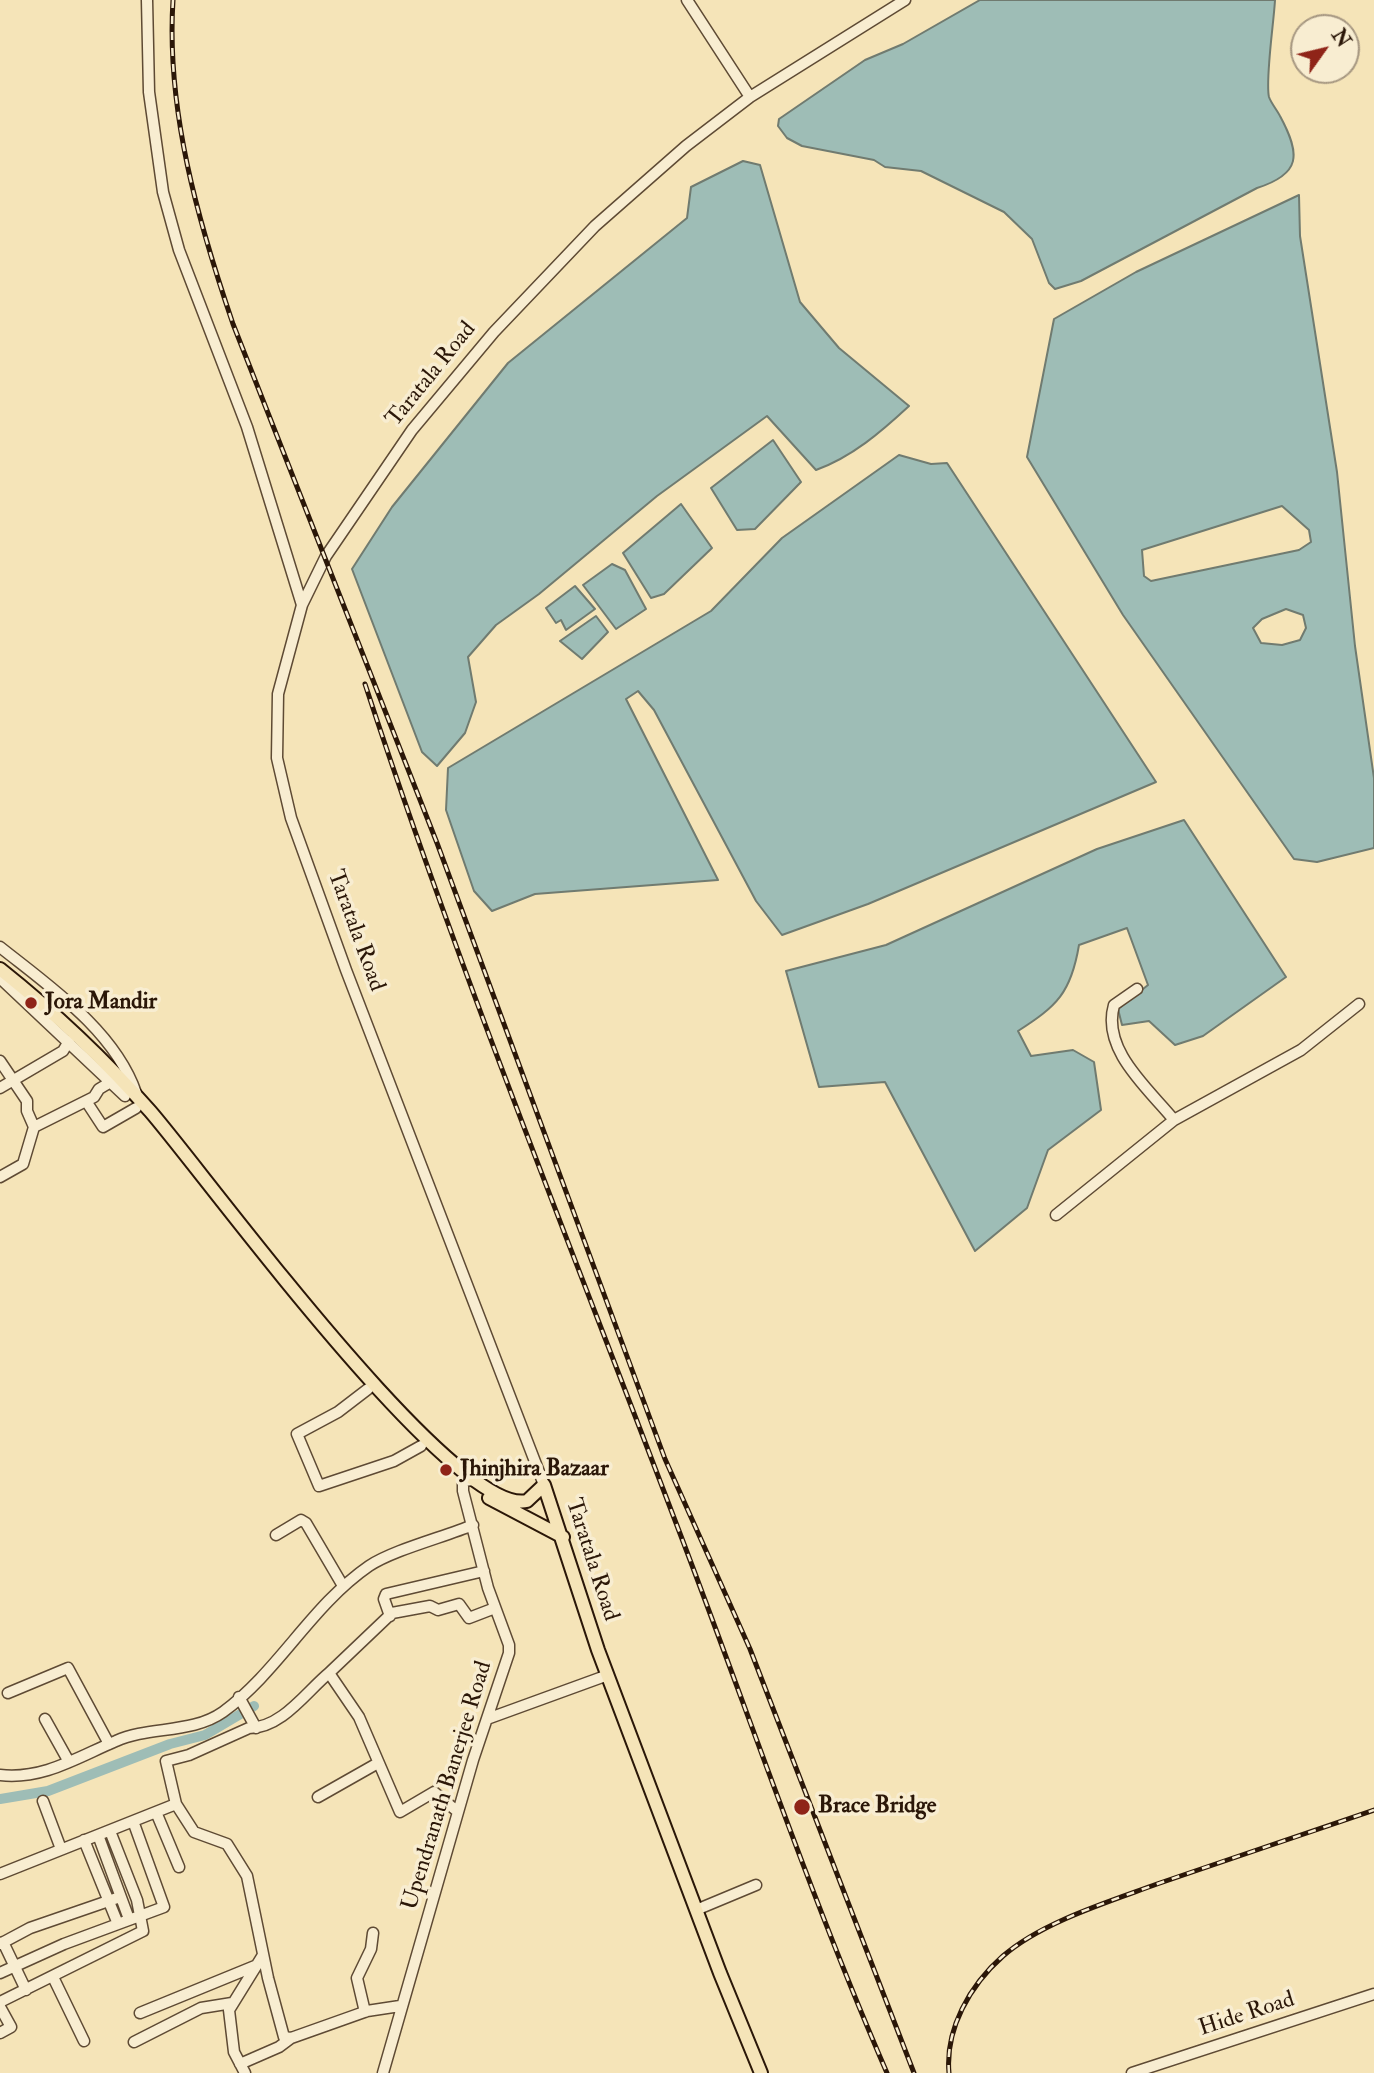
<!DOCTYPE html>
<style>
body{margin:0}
#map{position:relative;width:1374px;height:2073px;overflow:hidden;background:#f5e4b8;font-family:"IM FELL Double Pica",serif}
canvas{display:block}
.north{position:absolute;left:1290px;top:14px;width:70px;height:70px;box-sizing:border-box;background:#f8edd1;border:2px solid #a69781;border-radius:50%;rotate:56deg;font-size:19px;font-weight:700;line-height:28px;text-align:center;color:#2b1708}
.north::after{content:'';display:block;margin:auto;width:24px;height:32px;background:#8f2418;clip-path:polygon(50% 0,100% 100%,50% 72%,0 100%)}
</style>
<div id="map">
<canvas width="1374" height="2073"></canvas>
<div class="north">N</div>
</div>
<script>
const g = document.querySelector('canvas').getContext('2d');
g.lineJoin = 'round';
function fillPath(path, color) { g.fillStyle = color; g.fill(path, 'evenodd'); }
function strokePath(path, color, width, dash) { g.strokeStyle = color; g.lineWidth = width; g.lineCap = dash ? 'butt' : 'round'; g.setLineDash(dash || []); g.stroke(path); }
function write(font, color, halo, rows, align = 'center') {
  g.font = font + ' "IM FELL Double Pica",serif'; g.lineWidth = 7; g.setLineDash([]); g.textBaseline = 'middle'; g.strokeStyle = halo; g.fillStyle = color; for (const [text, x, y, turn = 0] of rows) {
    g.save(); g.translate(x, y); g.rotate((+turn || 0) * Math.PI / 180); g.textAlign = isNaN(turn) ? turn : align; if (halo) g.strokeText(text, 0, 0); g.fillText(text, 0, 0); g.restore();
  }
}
const water = new Path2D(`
 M980,0h295c-1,21 -10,80 -6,97 2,6 8,13 11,19 21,39 21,58 -23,72l-176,93 -26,8 -6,-6 -17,-44 -28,-27 -83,-41 -36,-4 -11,-7 -72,-14 -15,-8 -9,-12 1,-7 86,-59 38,-16z
 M743,161l17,4 40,137 39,46 70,58c-28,26 -57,51 -93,64l-49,-54 -110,80 -118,98 -43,31 -28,32 8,45 -11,31 -28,33 -15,-14 -70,-183 40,-62 116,-144 179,-145 4,-31z
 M1299,195l1,41 37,236 18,174 19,132v70l-57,14 -23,-3 -171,-244 -96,-158 27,-138 82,-47zM1282,506l27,24 2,12 -12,8 -148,31 -7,-5 -2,-26zM1286,609l17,6 3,13 -6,12 -18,5 -21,-2 -8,-15 9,-9z
 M773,440l28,42 -46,47 -18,1 -26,-42z
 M899,455l32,9 16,-1 209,319 -288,122 -86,31 -26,-34 -102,-191 -16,-19 -12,8 92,181 -183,14 -43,17 -18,-20 -28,-81 2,-42 263,-157 71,-73z
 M681,504l31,44 -48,46 -13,4 -28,-45z
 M612,564l13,6 21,39 -30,20 -33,-44z
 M575,586l20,23 -29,21 -5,-10 -5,3 -10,-15z
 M596,616l12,16 -26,27 -22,-18z
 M1184,820l102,157 -83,59 -28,9 -26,-24 -27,4 -4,-16 30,-24 -21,-57 -48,17c-8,48 -22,61 -61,86l13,25 42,-6 21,12 7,48 -53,40 -21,58 -52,43 -90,-169 -66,5 -33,-116 100,-26 211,-96z`);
fillPath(water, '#9ebdb6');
strokePath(water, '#707b70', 2);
strokePath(new Path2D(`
 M0,1799l48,-8 122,-47 35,-9 49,-29`), '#9ebdb6', 10);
const minor = new Path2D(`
 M147,0l2,92 14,100 16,58 68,177 55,178
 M687,0l63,97
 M0,947c49,39 115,84 136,146
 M0,978l125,118
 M1137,989l-23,16c-13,45 35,84 60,115
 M0,1061l27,40v10l7,16 -11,37 -23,13
 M0,1088l63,-37 6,-10
 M86,1101l17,26 33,-19
 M34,1127l60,-30 5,-8 10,-6
 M1056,1215l118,-95 127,-70 58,-46
 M368,1389l-30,23 -41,22 22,52 75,-25 27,-15
 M544,1485l-198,-515 -55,-152 -14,-60 1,-64 24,-89 24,-49 86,-126 82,-98 101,-106 91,-80 64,-49 155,-97
 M276,1535l25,-15 5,3 37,63
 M390,1616l-6,-17 2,-5 98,-23
 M8,1693l60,-25 41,76
 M239,1697l17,31
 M45,1719l24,43
 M487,1719l121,-44
 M0,1775c43,5 78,-18 116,-34 33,-15 76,-7 107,-29 56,-41 88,-106 146,-146 24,-16 75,-29 104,-41
 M318,1797l60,-34
 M43,1801l18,48
 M176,1804l-10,-43 23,-6 60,-27c33,0 57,-36 80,-55
 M156,1812l23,55
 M458,1812l-24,-20 -34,20 -41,-95 -30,-44 63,-60 38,-7 8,4 21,-6 10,14 26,-10
 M98,1835l31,84
 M84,1840l34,84
 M0,1874l176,-70 18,28 33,12 20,32 21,102 16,59 7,1 76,-27 33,-5
 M696,1910l60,-25
 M3,1942l23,48
 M0,1944l30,-16 90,-31
 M0,1973l64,-29 100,-37 -31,-86
 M53,1977l31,64
 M0,2002l143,-71 -6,-31 -27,-69
 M0,2007l11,20 -11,6
 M365,2012l-8,-34 14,-29 2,-16
 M140,2013l115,-47
 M134,2042l67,-34 31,-5
 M240,2064l39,-17 12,-9
 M245,2073l-11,-21 -5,-42 34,-55
 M383,2073l90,-313 36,-107v-8l-21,-57 -25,-97v-10l11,-1
 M1132,2073l242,-79`);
const major = new Path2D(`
 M0,969c54,43 104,90 150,142 55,63 303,406 377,390l17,-16
 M544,1485l54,165 122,323 41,100
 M489,1498l74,39`);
strokePath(minor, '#5e4a34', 13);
strokePath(major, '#2b1708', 16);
strokePath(minor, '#f8edd1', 10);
strokePath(major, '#f5e4b8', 12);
const rail = new Path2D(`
 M173,0c-7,110 25,221 60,324l204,519 228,616 85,190 164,424
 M365,684c93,284 205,560 311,839 70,183 133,370 211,550
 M949,2073c-4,-44 21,-88 54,-117 39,-34 105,-54 154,-72 72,-25 145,-49 217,-74`);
strokePath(rail, '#2b1708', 5);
strokePath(rail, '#f8edd1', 2.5, [8]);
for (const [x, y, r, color] of [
 [31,1003,7,"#8f2418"],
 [446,1470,7,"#8f2418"],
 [802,1807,9,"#8f2418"]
]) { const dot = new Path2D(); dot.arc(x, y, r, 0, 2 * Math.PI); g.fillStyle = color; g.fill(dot); strokePath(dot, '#f8edd1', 2.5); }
write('23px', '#2b1708', '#f8edd1', [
 ["Taratala Road",432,375,-51],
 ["Taratala Road",355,931,70],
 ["Taratala Road",591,1560,72],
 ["Upendranath Banerjee Road",448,1786,-73],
 ["Hide Road",1247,2015,-18]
]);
write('bold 23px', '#2b1708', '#f8edd1', [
 ["Jora Mandir",45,1003],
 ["Jhinjhira Bazaar",460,1470],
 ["Brace Bridge",818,1807]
], 'left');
</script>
